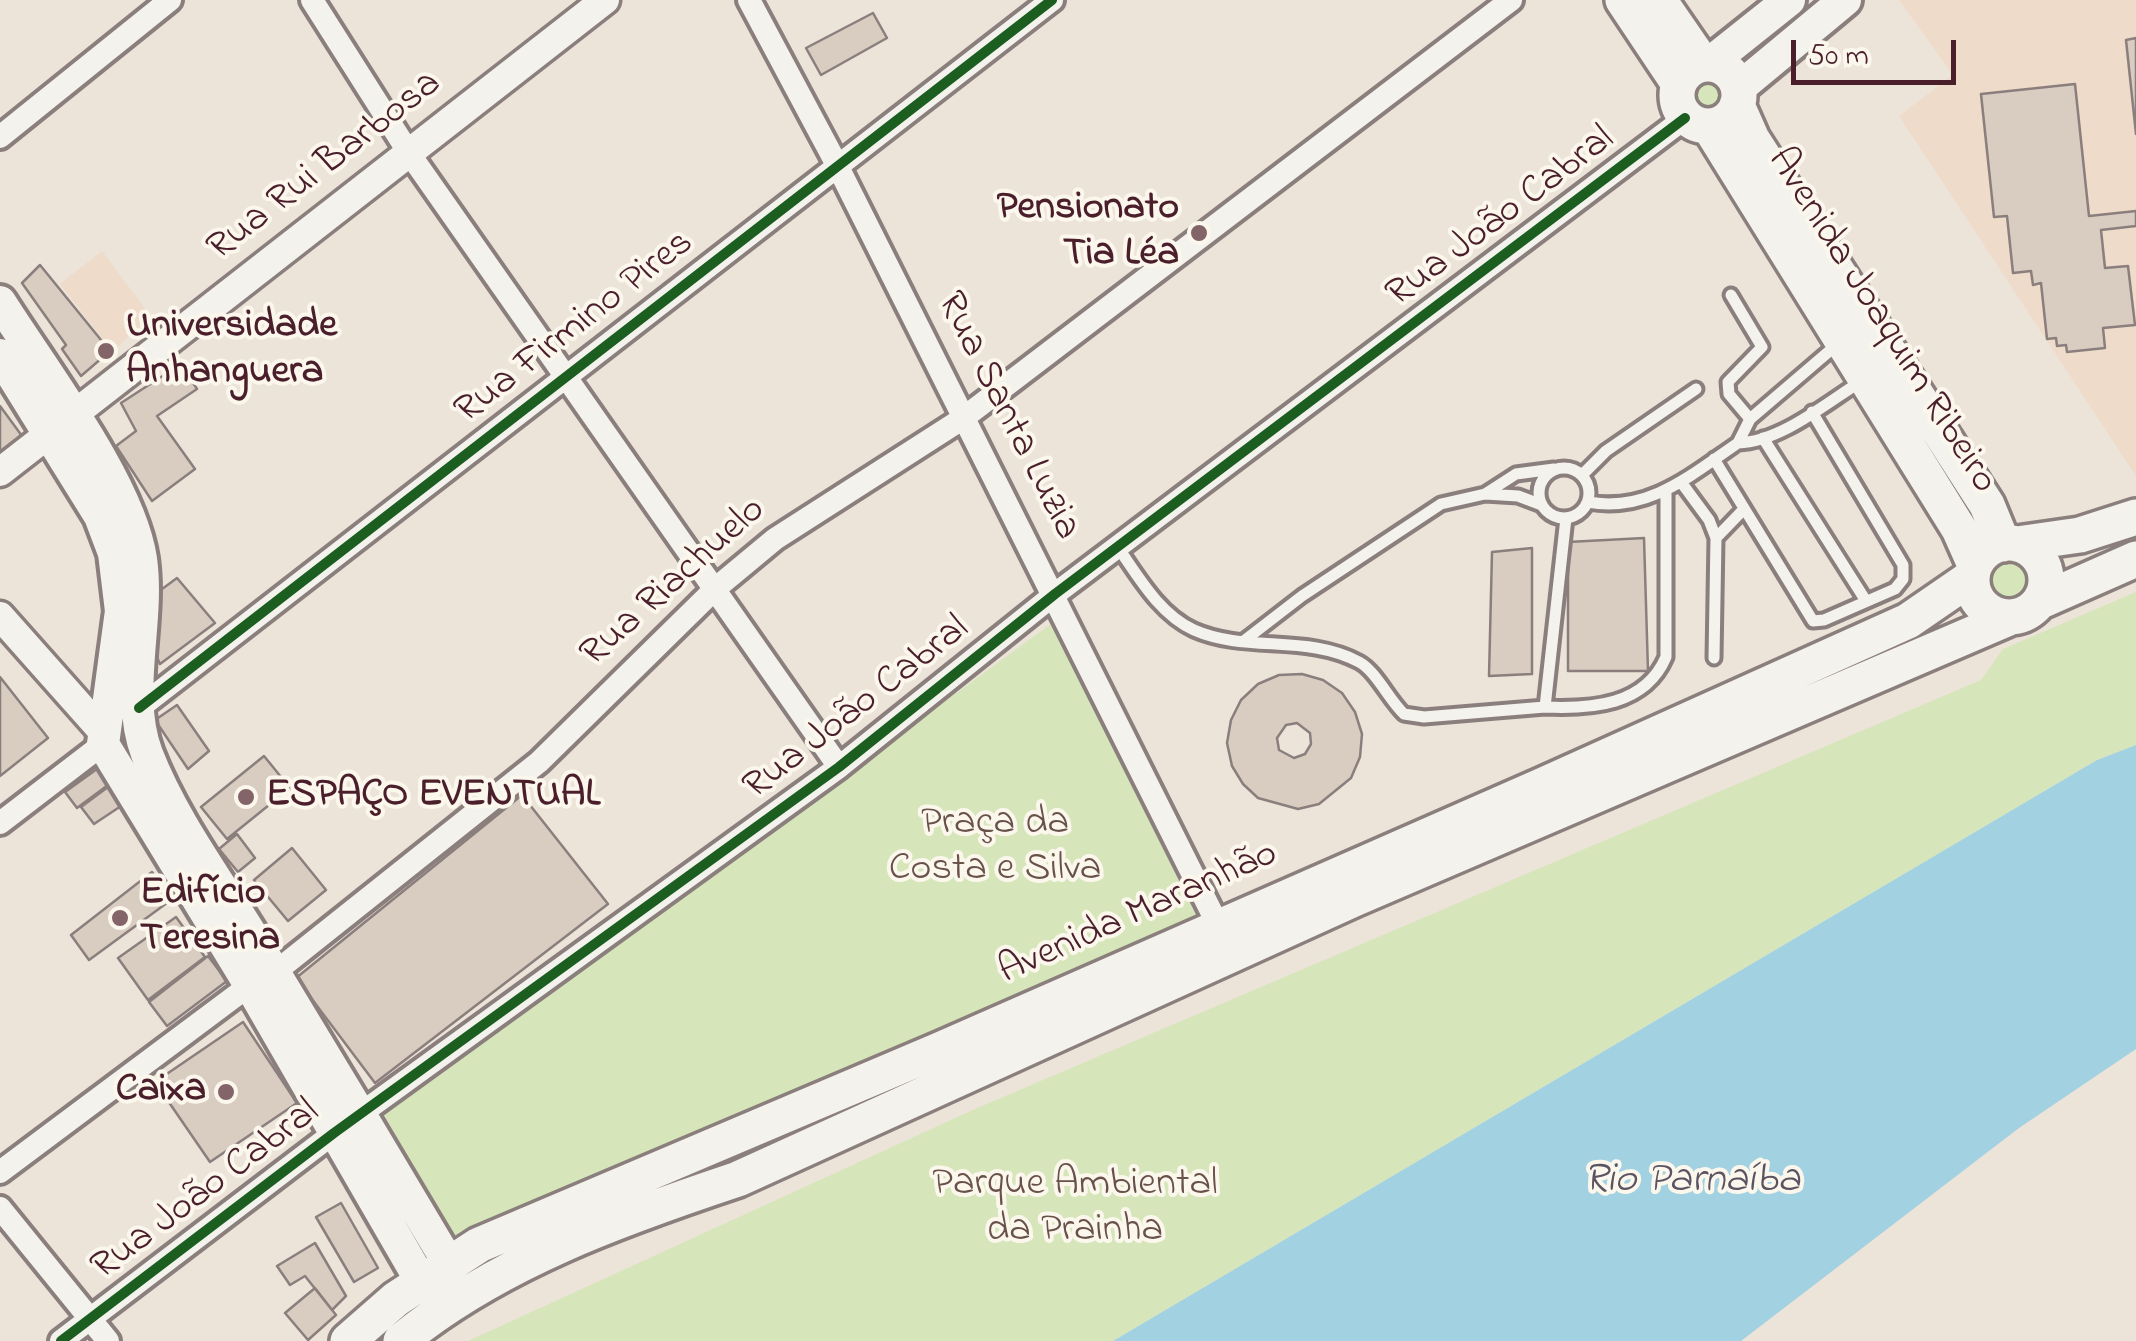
<!DOCTYPE html>
<meta charset="utf-8">
<style>
body{margin:0}
#map{position:relative;width:2136px;height:1341px;overflow:hidden;background:#ece3d9;font-family:"Indie Flower",sans-serif}
canvas{display:block}
.scale{position:absolute;left:1791px;top:40px;width:165px;height:45px;box-sizing:border-box;border:5px solid #4a1f2b;border-top:0;padding-left:12px;font-size:30px;line-height:35px;white-space:nowrap;color:#4a1f2b;-webkit-text-stroke:8px #fbf7ec;paint-order:stroke}
</style>
<div id="map">
<canvas width="2136" height="1341"></canvas>
<div class="scale">50 m</div>
</div>
<script>
const g = document.querySelector('canvas').getContext('2d');
g.lineJoin = 'round';
function fillPath(path, color) { g.fillStyle = color; g.fill(path, 'evenodd'); }
function strokePath(path, color, width, dash) { g.strokeStyle = color; g.lineWidth = width; g.lineCap = dash ? 'butt' : 'round'; g.setLineDash(dash || []); g.stroke(path); }
function write(font, color, halo, rows, align = 'center') {
  g.font = font + ' "Indie Flower",sans-serif'; g.lineWidth = 8; g.setLineDash([]); g.textBaseline = 'middle'; g.strokeStyle = halo; g.fillStyle = color; for (const [text, x, y, turn = 0] of rows) {
    g.save(); g.translate(x, y); g.rotate((+turn || 0) * Math.PI / 180); g.textAlign = isNaN(turn) ? turn : align; if (halo) g.strokeText(text, 0, 0); g.fillText(text, 0, 0); g.restore();
  }
}
fillPath(new Path2D(`
 M1899,0h237v476l-237,-360 54,-41z
 M102,251l50,67 -40,33 -52,-67z`), '#eedbca');
fillPath(new Path2D(`
 M1686 96a21 21 0 1 1 42 0a21 21 0 1 1-42 0Z
 M1984 581a26 26 0 1 1 52 0a26 26 0 1 1-52 0Z
 M2136,592v153l-39,15 -984,581h-645l507,-232 1006,-429 22,-31z
 M1051,624l148,297 -744,328 -78,-133z`), '#d6e6ba');
fillPath(new Path2D(`
 M2136,745v304l-117,79 -278,213h-628l984,-581z`), '#a2d2e1');
const building = new Path2D(`
 M873,13l14,25 -66,37 -15,-27z
 M2136,38v96l-10,-94z
 M2075,84l14,132 47,-5v15l-35,4 4,38 23,-2 7,59 -32,3 2,20 -38,4 -1,-7 -9,1 -1,-8 -9,1 -6,-56 -8,2 -2,-14 -18,2 -6,-57 -13,1 -13,-123z
 M40,265l70,86 -29,25 -19,-27 4,-4 -44,-62z
 M181,364l16,25 -40,27 38,53 -43,32 -36,-55 20,-15 -15,-28z
 M0,406l22,30 -22,16z
 M1644,538l4,133h-80v-129z
 M1532,548v126l-43,2 3,-124z
 M177,578l38,45 -55,41 -5,-11 3,-61z
 M1302,674l21,6 19,13 13,19 7,22 -2,23 -9,21 -32,26 -21,5 -40,-11 -15,-14 -11,-18 -5,-23 4,-23 10,-20 17,-16 21,-9zM1297,723l13,10 1,11 -6,10 -11,4 -15,-8 -2,-12 9,-13z
 M0,677l48,61 -48,38z
 M177,705l32,46 -21,18 -33,-49z
 M264,756l26,32 -63,51 -26,-32z
 M97,769l11,16 -31,23 -12,-16z
 M108,787l13,19 -27,18 -13,-17z
 M522,795l86,109 -233,179 -79,-105z
 M237,834l18,24 -17,14 -19,-23z
 M292,848l34,42 -38,31 -34,-41z
 M152,872l19,28 -82,60 -18,-25z
 M176,917l29,40 -57,43 -30,-42z
 M208,956l19,25 -60,45 -18,-24z
 M243,1022l54,81 -87,59 -55,-80z
 M341,1203l37,65 -24,14 -38,-65z
 M315,1243l31,53 -14,14 -27,-34 -15,9 -13,-19z
 M315,1288l21,27 -28,25 -23,-27z`);
fillPath(building, '#d9ccc1');
strokePath(building, '#8b7f7d', 2.5);
const service = new Path2D(`
 M1731,295l31,52 -34,35 1,12 21,25
 M1763,438l103,163
 M1738,443l12,-24 90,-77
 M1714,459l99,162 11,-1 71,-31 8,-10v-14l-91,-153
 M1539 493a25 25 0 1 1 50 0a25 25 0 1 1-50 0Z
 M1582,475l24,-24 90,-62
 M1681,482l28,38 7,18 -2,120
 M1485,494l31,-20 38,-5
 M1588,502c60,11 103,-27 150,-59 42,-1 87,-39 122,-61
 M1716,538l27,-28
 M1117,546c21,30 42,68 77,84 52,23 113,4 165,32 17,9 30,38 45,52l20,3 121,-10 21,-189
 M1245,640l57,-44 139,-92 44,-10 33,2 24,9
 M1545,707c46,2 100,-1 121,-50v-165`);
const minor = new Path2D(`
 M312,0l97,153 430,614
 M749,0l87,163 382,762
 M0,137l170,-137
 M139,708l913,-708
 M0,823l103,-79
 M0,1172l250,-187 24,-12 265,-211 177,-174 59,-49 187,-120 549,-419
 M0,1208l108,133
 M61,1341l273,-208 505,-366 216,-173 630,-476`);
const tertiary = new Path2D(`
 M0,472l605,-472
 M0,616l103,116`);
const secondary = new Path2D(`
 M1710,63l79,-63
 M1739,88l106,-88
 M0,302c42,67 130,181 141,257 9,63 -17,135 6,195 26,67 73,129 110,190 64,105 128,212 191,318l-5,26
 M0,355l100,161 14,37 7,58 -18,133 147,241 171,296 28,2`);
const primary = new Path2D(`
 M1623,0l56,84
 M1659,0l44,64
 M1677 95a31 31 0 1 1 62 0a31 31 0 1 1-62 0Z
 M1737,105l15,34 235,366 16,39
 M1709,126l250,403 16,36
 M1972 580a37 37 0 1 1 74 0a37 37 0 1 1-74 0Z
 M2017,544l63,-9 56,-18
 M2041,601l95,-42
 M348,1341l48,-42 83,-54 460,-195 602,-264 367,-165 64,-44
 M401,1341c96,-79 220,-123 337,-162l616,-280 655,-281`);
strokePath(service, '#8b7f7d', 19);
strokePath(minor, '#8b7f7d', 30);
strokePath(tertiary, '#8b7f7d', 35);
strokePath(secondary, '#8b7f7d', 40);
strokePath(primary, '#8b7f7d', 42);
strokePath(service, '#f4f2ed', 11);
strokePath(minor, '#f4f2ed', 22);
strokePath(tertiary, '#f4f2ed', 28);
strokePath(secondary, '#f4f2ed', 32);
strokePath(primary, '#f4f2ed', 35);
strokePath(new Path2D(`
 M139,708l913,-708
 M61,1341l273,-208 505,-366 216,-173 630,-476`), '#1b5e20', 10);
for (const [x, y, r, color] of [
 [1199,233,10,"#836468"],
 [106,351,10,"#836468"],
 [246,797,10,"#836468"],
 [120,918,10,"#836468"],
 [226,1092,10,"#836468"]
]) { const dot = new Path2D(); dot.arc(x, y, r, 0, 2 * Math.PI); g.fillStyle = color; g.fill(dot); strokePath(dot, '#fbf7ec', 4); }
write('40px', '#4a1f2b', '#fbf7ec', [
 ["Rua Rui Barbosa",326,168,-38],
 ["Rua João Cabral",1502,219,-37],
 ["Avenida Joaquim Ribeiro",1880,322,58],
 ["Rua Firmino Pires",576,329,-38],
 ["Rua Santa Luzia",1006,417,63],
 ["Rua Riachuelo",675,584,-42],
 ["Rua João Cabral",858,710,-38],
 ["Avenida Maranhão",1139,915,-24],
 ["Rua João Cabral",207,1192,-37]
]);
write('bold 40px', '#4a1f2b', '#fbf7ec', [
 ["Pensionato",1179,210,"right"],
 ["Tia Léa",1179,256,"right"],
 ["Universidade",126,328],
 ["Anhanguera",126,374],
 ["ESPAÇO EVENTUAL",266,797],
 ["Edifício",140,895],
 ["Teresina",140,941],
 ["Caixa",206,1092,"right"]
], 'left');
write('40px', '#685148', '#fbf7ec', [
 ["Praça da",995,825],
 ["Costa e Silva",995,871],
 ["Parque Ambiental",1075,1186],
 ["da Prainha",1075,1232]
]);
write('italic 42px', '#5b5262', '#fbf7ec', [
 ["Rio Parnaíba",1692,1183]
]);
</script>
